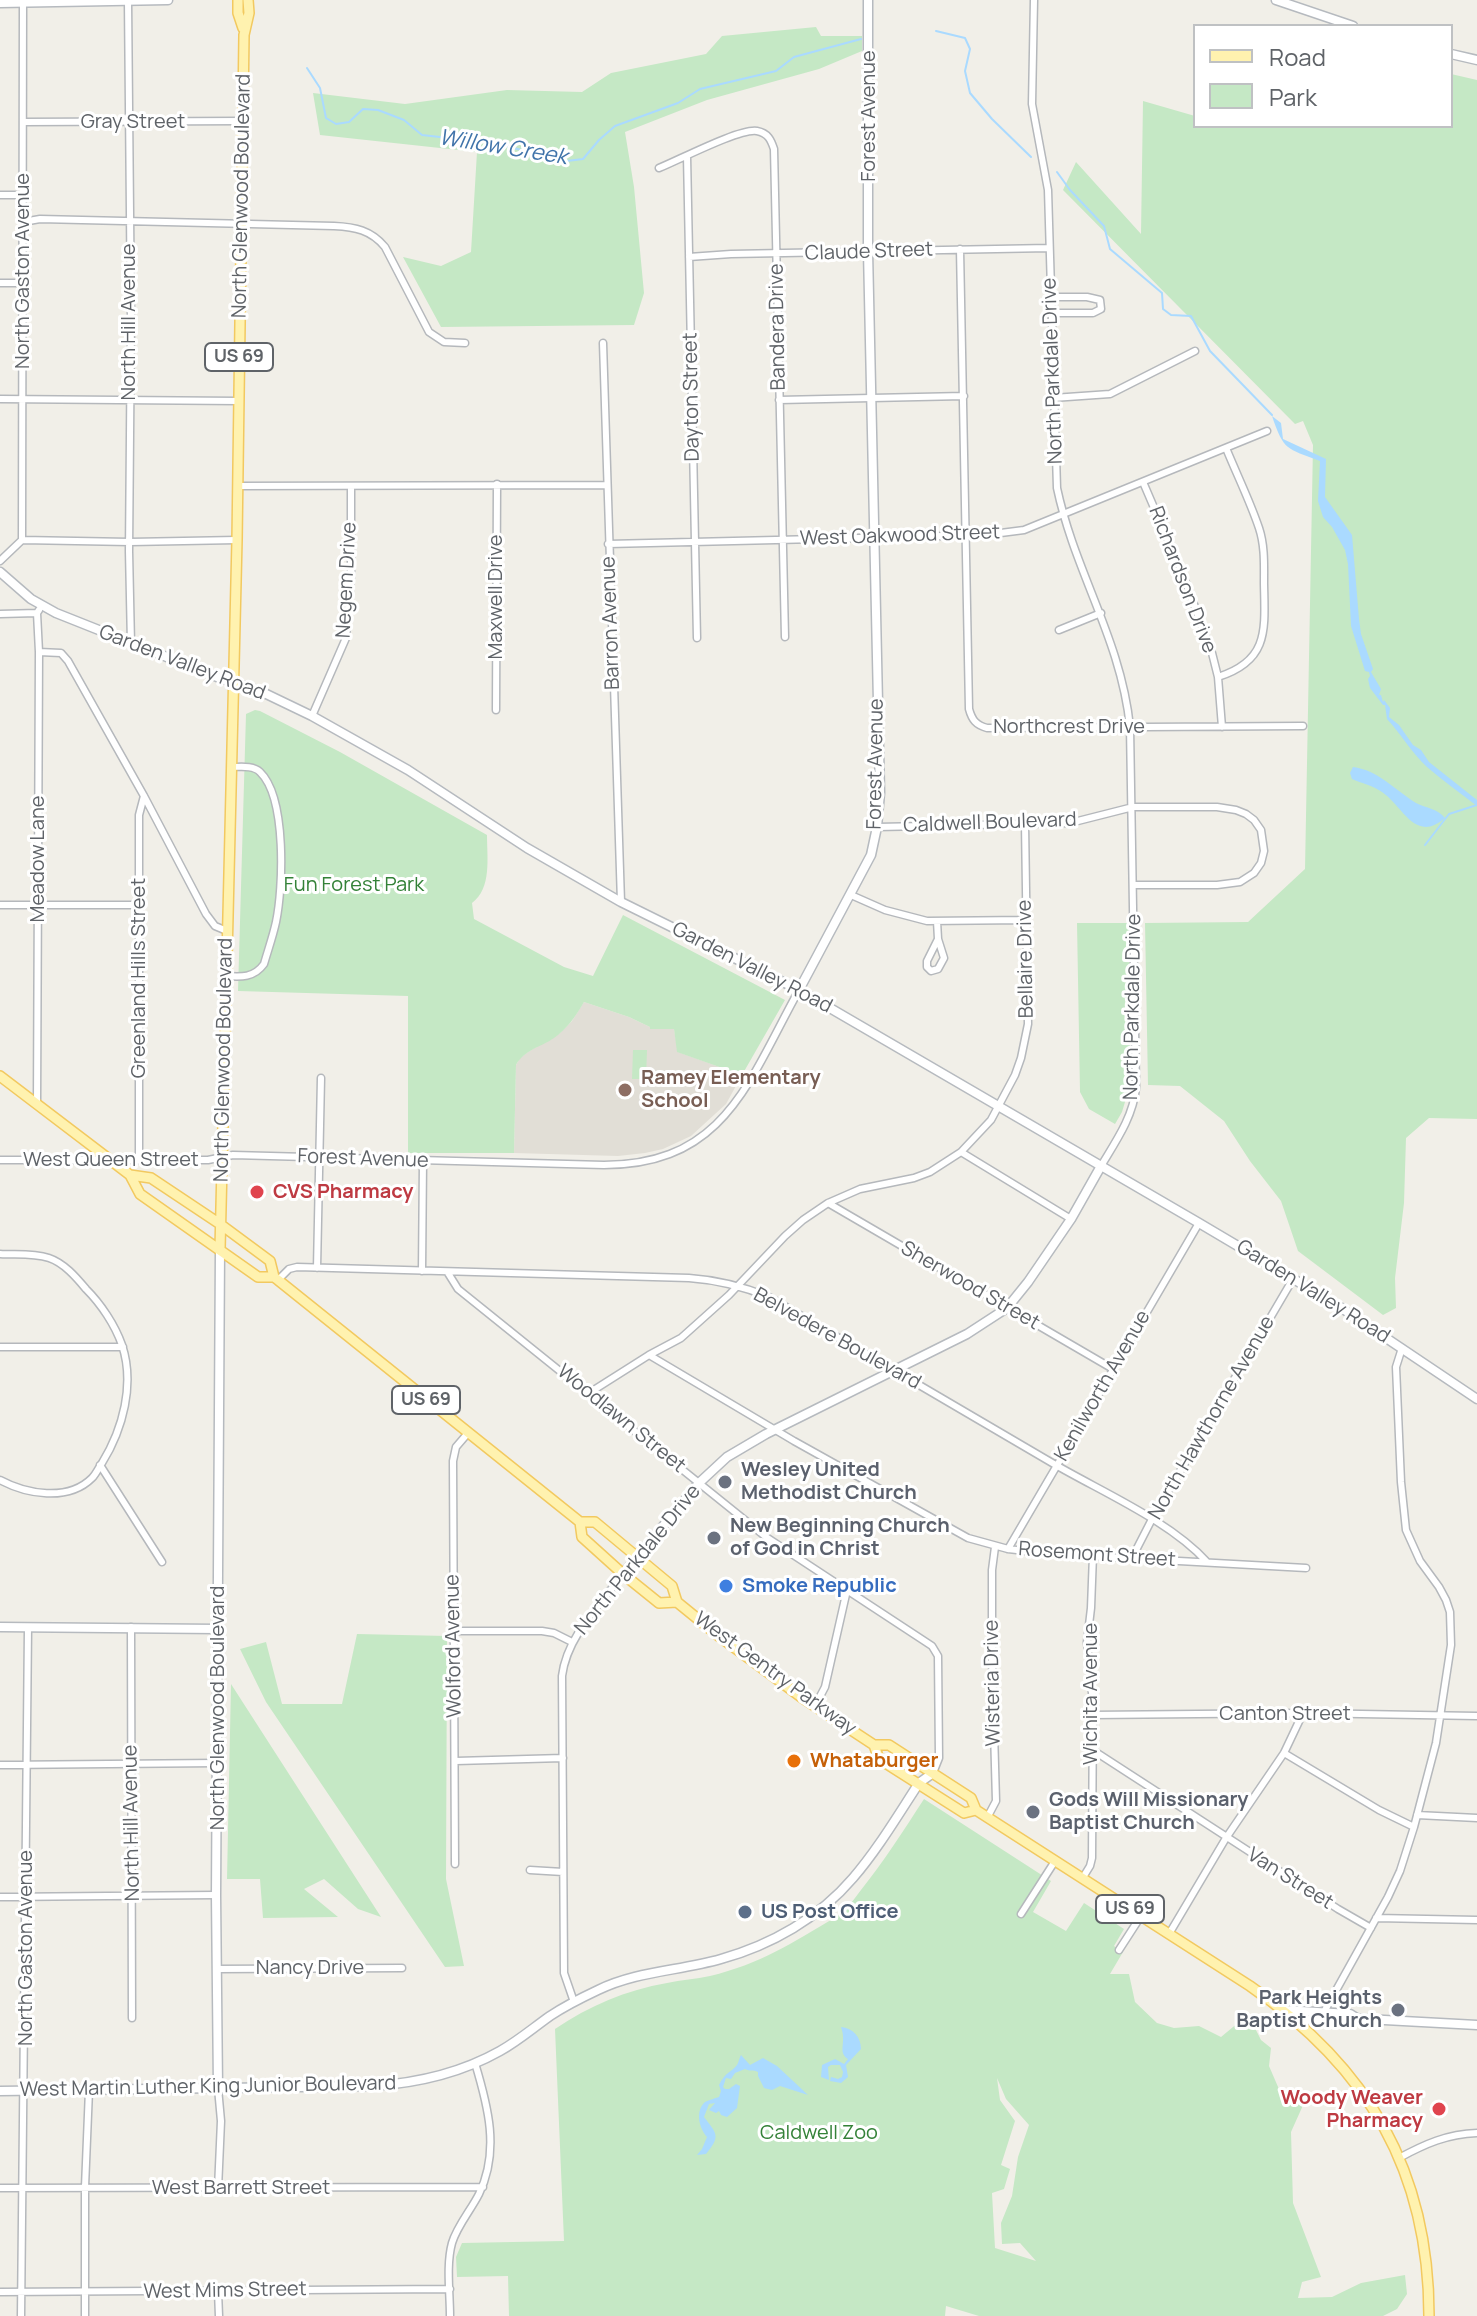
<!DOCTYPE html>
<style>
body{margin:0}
#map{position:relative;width:1477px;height:2316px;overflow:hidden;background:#f1efe8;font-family:Manrope,sans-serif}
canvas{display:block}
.legend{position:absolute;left:1193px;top:24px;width:260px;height:104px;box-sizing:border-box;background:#fff;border:2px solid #bfc1c3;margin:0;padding:10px 14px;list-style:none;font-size:24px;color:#5f6368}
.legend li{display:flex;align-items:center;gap:16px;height:40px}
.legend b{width:40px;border:2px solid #bfc1c3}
</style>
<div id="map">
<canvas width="1477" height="2316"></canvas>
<ul class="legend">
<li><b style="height:10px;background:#fff2af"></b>Road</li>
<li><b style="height:22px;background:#c5e8c5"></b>Park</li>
</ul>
</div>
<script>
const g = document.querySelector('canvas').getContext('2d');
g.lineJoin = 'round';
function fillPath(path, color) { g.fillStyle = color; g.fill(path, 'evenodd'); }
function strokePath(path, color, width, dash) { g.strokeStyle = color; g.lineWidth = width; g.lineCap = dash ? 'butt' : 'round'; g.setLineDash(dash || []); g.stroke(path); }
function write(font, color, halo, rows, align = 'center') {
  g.font = font + ' Manrope,sans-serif'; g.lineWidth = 6; g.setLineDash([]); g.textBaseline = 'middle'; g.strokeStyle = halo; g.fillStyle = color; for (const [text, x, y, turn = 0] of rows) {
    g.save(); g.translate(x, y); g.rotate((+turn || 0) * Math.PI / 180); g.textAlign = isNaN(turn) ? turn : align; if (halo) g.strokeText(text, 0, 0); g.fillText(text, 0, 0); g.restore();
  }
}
fillPath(new Path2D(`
 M584,1002l45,15 21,10 24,2 4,23 64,23 -16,29 -35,32 -28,13 -18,4 -27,3 -104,-3 2,-88 4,-7 8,-6 32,-19 12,-12z`), '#e1ded6');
fillPath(new Path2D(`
 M816,27l5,9h41v15l-43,18 -112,31 -82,32 9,55 10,106 -10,32 -193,2 -38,-70 38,9 30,-14 6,-100 -157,-17 -7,-42 92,11 102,-14 75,2 29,-19 95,-19 16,-18z
 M1451,74l26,6v1039l-48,-1 -23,20 -2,65 -9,75 1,30 -13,7 -85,-64 -17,-50 -31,-40 -26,-40 -44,-35 -32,-1 -3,-162 103,-1 57,-53 8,-424 -10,-24 -8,3 -232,-234 13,-28 65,72 2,-133 52,15v10h256z
 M255,710l5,1 80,41 147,83c0,23 5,53 -15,68l2,16 90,48 29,9 30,-61 162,85 -43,75 -65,-23 -3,-23h-24v-2l-21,-10 -45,-15c-8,14 -17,27 -30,36 -13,9 -30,12 -38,27l-2,88h-106v-157l-170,-5 8,-277z
 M1077,923h53v162l-8,27 -7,12 -26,-15 -9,-17z
 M633,1050h14l-1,29h-14z
 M357,1634l90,2 -1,243 18,87 -19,1 -179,-265 -26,-53 26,-7 16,62h60z
 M231,1684l150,233 -23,-8 -34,-30 -20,10 34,28 -75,1 -3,-39h-33z
 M924,1799l127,82 -18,31 33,19 18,-28 40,26 -10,17 9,6 -13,22h19l6,28 22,21 17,5 25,-2 22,11 18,-15 16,6 6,12 10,8 -2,18 16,37h19l-13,29 2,71 28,74 -19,5 -4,16 34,-1 29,-14 44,-8 2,19 -10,15 -14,7h-404l-33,-10 -1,10h-436l-1,-40 -51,1 -1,-20 6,-14 102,-2 -9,-212c34,-23 71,-39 112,-46 14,-3 29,-4 43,-7 50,-12 82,-33 126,-59 10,-6 18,-18 25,-27 23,-29 43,-60 63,-91zM997,2078l9,21 23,26 -11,32 -6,39 -11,27 1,21 18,-1 16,18 -41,-13 -3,-55 12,-4 6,-20 -9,-4 14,-44 -15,-21z`), '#c5e8c5');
fillPath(new Path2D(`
 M1272,416l9,7 2,16 43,20 -1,38 27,38 7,84 2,15 12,35 -2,3 10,17 -2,6h2l2,7 1,-2 6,8 -1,9 10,8 14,20 8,5 8,12 48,38v6c-17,-13 -35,-26 -50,-39 -16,-15 -26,-33 -40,-48l-2,-14h-2l-13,-17 -2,-9 2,-3 -1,-4 -4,-1 -14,-45 -3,-62 -3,-14 -13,-23 -9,-10 -5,-16 2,-40c-34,-13 -36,-10 -48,-45z
 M1353,767c25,3 42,23 63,36 10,5 22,6 29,15 -30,26 -42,-12 -63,-26 -8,-6 -21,-9 -30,-13l-2,-6z
 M841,2027c12,1 20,10 20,22l-15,16 2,12 -7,6 -11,-2 1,-4 7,2 4,-2 1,-5 -3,-7h-9l-3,2 1,13 -8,-3 1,-12 13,-6 9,5 4,-5c-11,-7 -1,-16 -7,-32z
 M741,2055l9,10 13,-7 14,8 31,29 -28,-9 -8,4 -8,-2 -6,-12v-4c-5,-3 -8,0 -13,-3l-10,4 -4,6 -5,-1 -3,9 2,2h4l7,-5 4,2 -3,22 -10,9 -6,-2 -2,-4 -3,2 -7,-3 6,-7 -6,1 -5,13c13,17 17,19 2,37l-9,1 5,-6 5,-12c-8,-9 -12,-26 -2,-35 2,-1 13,-5 14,-5l2,-6 -2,-6c6,-13 13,-13 18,-20 2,-3 2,-7 4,-10z`), '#aadaff');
strokePath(new Path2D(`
 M936,31l29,7 5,11 -5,22 5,22 22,26 39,38
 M307,68l13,20 6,30 10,6 13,-2 14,-13 15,1 26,10 18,15 71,8 74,18 16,-2 16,-19 16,-14 63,-23 22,-14 76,-18 18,-14 67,-18
 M1057,172l13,18 34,36 6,23 52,44 1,16 8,6 20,1 19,35 62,64
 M1425,845l24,-31 28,-9`), '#aadaff', 2);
const street = new Path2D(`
 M1034,0l-2,104 16,86 9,298c18,85 64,151 73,239l6,361c-3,29 -20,53 -35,78
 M128,1l3,318 -2,232 2,93
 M23,122l220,-1
 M687,156l10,482
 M659,168c20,-8 81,-40 98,-37 11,2 14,9 17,18l11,488
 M0,195h23
 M23,222l17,-3 294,7c21,1 37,4 51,21l44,85 15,10 21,1
 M960,249l9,460c3,11 7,16 18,19l316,-2
 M689,257l42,-3 318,-6
 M0,283h21
 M1051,297h36l13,3 1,9 -8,4h-42
 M603,343l18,559
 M1053,398l57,-4 85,-43
 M0,399l239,2
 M779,400l185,-4
 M1143,482l42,98 27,73 6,24 4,50
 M238,486l369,-1
 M22,540l1,-538
 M608,544l377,-9 39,-5 243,-99
 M0,561l22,-21 108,2 107,-2
 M37,613l2,39 -2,453
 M0,614l37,-1 2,-3
 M1059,630l42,-17
 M39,652l22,1 7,8 76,135 62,118 9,12 12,5
 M1218,677c51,-16 47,-47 46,-93 0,-19 1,-38 -5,-56 -9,-27 -22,-53 -33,-80
 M496,710l1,-226
 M312,716l34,-78 5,-64v-88
 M877,827l193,-4 63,-16h84l19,3 10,4 8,6 7,10 3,21 -3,12 -7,10 -14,9 -23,3h-83
 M851,895l34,15 42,11 99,-1
 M0,905h138
 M937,921l1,18 -11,22v6l4,4 7,-2 6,-11 -6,-19
 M226,976c15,1 28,2 38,-12 4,-14 9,-28 12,-42 7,-33 11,-124 -16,-150 -7,-7 -20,-5 -29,-5
 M961,1152l110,67
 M0,1160h208l25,-5 371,10c121,0 145,-85 195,-175
 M139,1160v-345l5,-19
 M828,1203l285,166
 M0,1254c16,1 33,-1 49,4 15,5 27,19 37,31 15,15 29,36 36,56 13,39 1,84 -20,118 -3,4 -6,11 -10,15 -24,24 -66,16 -92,2
 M317,1268l4,-190
 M422,1271l1,-110
 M448,1273l10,16 308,248 166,109 6,10 1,102 -6,15
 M278,1280l11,-11 8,-2 392,11c29,2 53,8 80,19 95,56 190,112 285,167 48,28 116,57 153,98
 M0,1347h123
 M649,1355l145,86 174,97 40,11 44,5 254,14
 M589,1393l60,-38 32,-17 48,-43 56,-59 18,-16 25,-17 32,-14 54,-11 16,-6 31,-20 30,-32 24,-45 6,-17 7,-34 -3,-201
 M100,1465l62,97
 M1008,1549l191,-326
 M1132,1558l20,-39 141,-240
 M131,1627l1,391
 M453,1631h89l12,2 18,9
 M815,1706l10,-19 22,-97
 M1092,1715l211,-2 174,3
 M1091,1749l247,160 33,19
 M1284,1753l95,57 35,17
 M456,1761l107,-3
 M0,1765l218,-2
 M1417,1815l60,3
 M987,1818l9,-17 -4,-141v-90l3,-23
 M455,1864l-2,-403 3,-14 12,-14
 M530,1870l33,2
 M1082,1879l8,-13 2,-8 1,-155 -6,-61 4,-34 2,-53
 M0,1897l216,-2
 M1021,1914l34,-53
 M1376,1918l101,2
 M1169,1934l57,-96 58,-85 19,-40
 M1119,1950l22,-34
 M217,1969l185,-1
 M574,2002l-10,-29 -2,-297c5,-40 38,-71 61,-102
 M1324,2012l64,-115 12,-26 14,-44 22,-84 15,-98 -1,-33 -4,-12 -7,-13 -19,-26 -14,-31 -5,-48 -5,-115 6,-19
 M1399,2158c26,-14 48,-24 78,-25
 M0,2188l483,-1
 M218,2189l3,-68 -3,-33
 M218,2291l1,25
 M0,2292l450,-3
 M21,2316l7,-688
 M85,2316v-129l4,-97
 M450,2316c0,-23 -4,-51 2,-73 5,-17 19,-33 27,-49 21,-43 9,-88 -4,-131`);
const secondary = new Path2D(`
 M1276,0l77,26
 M0,3l168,-3
 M1451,54l26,6
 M0,572l31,27 25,14 161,64 43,14 52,25 96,54 119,78 94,54 178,88 400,233 135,80 143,96
 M799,990l72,-135 6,-28 3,-34 -12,-542v-251
 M623,1574l76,-91 28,-26 39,-23 201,-100 40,-26 21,-26 43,-63 30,-53
 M0,1627l218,2
 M1284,2010l66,4 8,5
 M1295,2019l54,3 9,-3h8l111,6
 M218,2088l-2,-193 4,-646
 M0,2091l373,-5c44,-3 88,-13 127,-35 18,-10 33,-23 50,-35 15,-10 31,-18 48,-26 39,-19 81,-19 123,-31 50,-14 98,-41 132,-81 25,-29 45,-63 66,-95l14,-10`);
const primary = new Path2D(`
 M238,0v13l5,15
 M0,1076l130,99 21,3 69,46 50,37 4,16 4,3 302,242h15l77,64 5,16 43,35 81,60 73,48h15l82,53 5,12 274,176c118,81 179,185 179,330
 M130,1175l10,19 118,83h16
 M220,1249l17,-709 7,-505 5,-22 -1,-13
 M580,1522l2,15 41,37 36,29 18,-1
 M874,1745l5,14 85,54 12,-3`);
strokePath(street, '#b5b8bc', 9);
strokePath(secondary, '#b6babf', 11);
strokePath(primary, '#f2c960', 12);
strokePath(street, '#fff', 6);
strokePath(secondary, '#fff', 8);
strokePath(primary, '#fff2af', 9);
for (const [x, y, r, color] of [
 [625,1090,8,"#8d6e63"],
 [257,1192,8,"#e0444e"],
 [725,1482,8,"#6b7280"],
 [714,1538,8,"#6b7280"],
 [726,1586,8,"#3f7fe0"],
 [794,1761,8,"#e8710a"],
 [1033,1812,8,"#6b7280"],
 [745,1912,8,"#5c6f8a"],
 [1398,2010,8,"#6b7280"],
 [1439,2109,8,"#e0444e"]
]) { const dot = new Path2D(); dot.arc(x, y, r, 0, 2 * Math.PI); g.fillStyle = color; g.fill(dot); strokePath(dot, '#fff', 3); }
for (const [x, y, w] of [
 [239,357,68],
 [426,1400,68],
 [1130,1909,68]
]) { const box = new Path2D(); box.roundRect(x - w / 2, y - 14, w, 28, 6); g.fillStyle = '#fff'; g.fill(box); strokePath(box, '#5f6368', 2); }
write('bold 18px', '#5f6368', null, [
 ["US 69",239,357],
 ["US 69",426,1400],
 ["US 69",1130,1909]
]);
write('20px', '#5f6368', '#fff', [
 ["Forest Avenue",869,116,-90],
 ["Gray Street",133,122],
 ["North Glenwood Boulevard",242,196,-89],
 ["Claude Street",869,252,-2],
 ["North Gaston Avenue",23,271,-90],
 ["North Hill Avenue",129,322,-90],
 ["Bandera Drive",778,327,-91],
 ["North Parkdale Drive",1053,371,-92],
 ["Dayton Street",692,397,-91],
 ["West Oakwood Street",900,536,-2],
 ["Negem Drive",347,580,-87],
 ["Richardson Drive",1182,580,69],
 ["Maxwell Drive",496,597,-90],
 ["Barron Avenue",611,623,-92],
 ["Garden Valley Road",182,663,21],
 ["Northcrest Drive",1069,727],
 ["Forest Avenue",876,764,-89],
 ["Caldwell Boulevard",990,823,-2],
 ["Meadow Lane",38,859,-90],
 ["Bellaire Drive",1026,959,-91],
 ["Garden Valley Road",752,968,27],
 ["Greenland Hills Street",139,978,-90],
 ["North Parkdale Drive",1133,1007,-89],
 ["North Glenwood Boulevard",224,1060,-89],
 ["Forest Avenue",363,1159,2],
 ["West Queen Street",111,1160],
 ["Sherwood Street",970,1286,30],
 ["Garden Valley Road",1313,1292,32],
 ["Belvedere Boulevard",837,1339,29],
 ["Kenilworth Avenue",1103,1386,-60],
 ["North Hawthorne Avenue",1212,1418,-60],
 ["Woodlawn Street",621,1419,39],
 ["Rosemont Street",1097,1555,4],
 ["North Parkdale Drive",638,1560,-51],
 ["Wolford Avenue",454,1646,-91],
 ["West Gentry Parkway",775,1674,36],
 ["Wisteria Drive",993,1683,-91],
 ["Wichita Avenue",1091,1694,-90],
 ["North Glenwood Boulevard",218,1708,-90],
 ["Canton Street",1285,1714],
 ["North Hill Avenue",132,1823,-91],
 ["Van Street",1290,1879,32],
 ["North Gaston Avenue",26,1948,-90],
 ["Nancy Drive",310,1968],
 ["West Martin Luther King Junior Boulevard",208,2087,-1],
 ["West Barrett Street",241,2188],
 ["West Mims Street",225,2291,-1]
]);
write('20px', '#348238', '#fff', [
 ["Fun Forest Park",354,885],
 ["Caldwell Zoo",819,2133]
]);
write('bold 20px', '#785e54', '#fff', [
 ["Ramey Elementary",641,1078],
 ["School",641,1101]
], 'left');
write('bold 20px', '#be3a42', '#fff', [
 ["CVS Pharmacy",273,1192],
 ["Woody Weaver",1423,2098,"right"],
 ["Pharmacy",1423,2121,"right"]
], 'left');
write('bold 20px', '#5b616d', '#fff', [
 ["Wesley United",741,1470],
 ["Methodist Church",741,1493],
 ["New Beginning Church",730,1526],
 ["of God in Christ",730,1549],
 ["Gods Will Missionary",1049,1800],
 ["Baptist Church",1049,1823],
 ["Park Heights",1382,1998,"right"],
 ["Baptist Church",1382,2021,"right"]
], 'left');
write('bold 20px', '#366cbe', '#fff', [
 ["Smoke Republic",742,1586]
], 'left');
write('bold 20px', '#c56008', '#fff', [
 ["Whataburger",810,1761]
], 'left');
write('bold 20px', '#4e5e75', '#fff', [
 ["US Post Office",761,1912]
], 'left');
write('italic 22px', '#4174aa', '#fff', [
 ["Willow Creek",503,148,9]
]);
</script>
